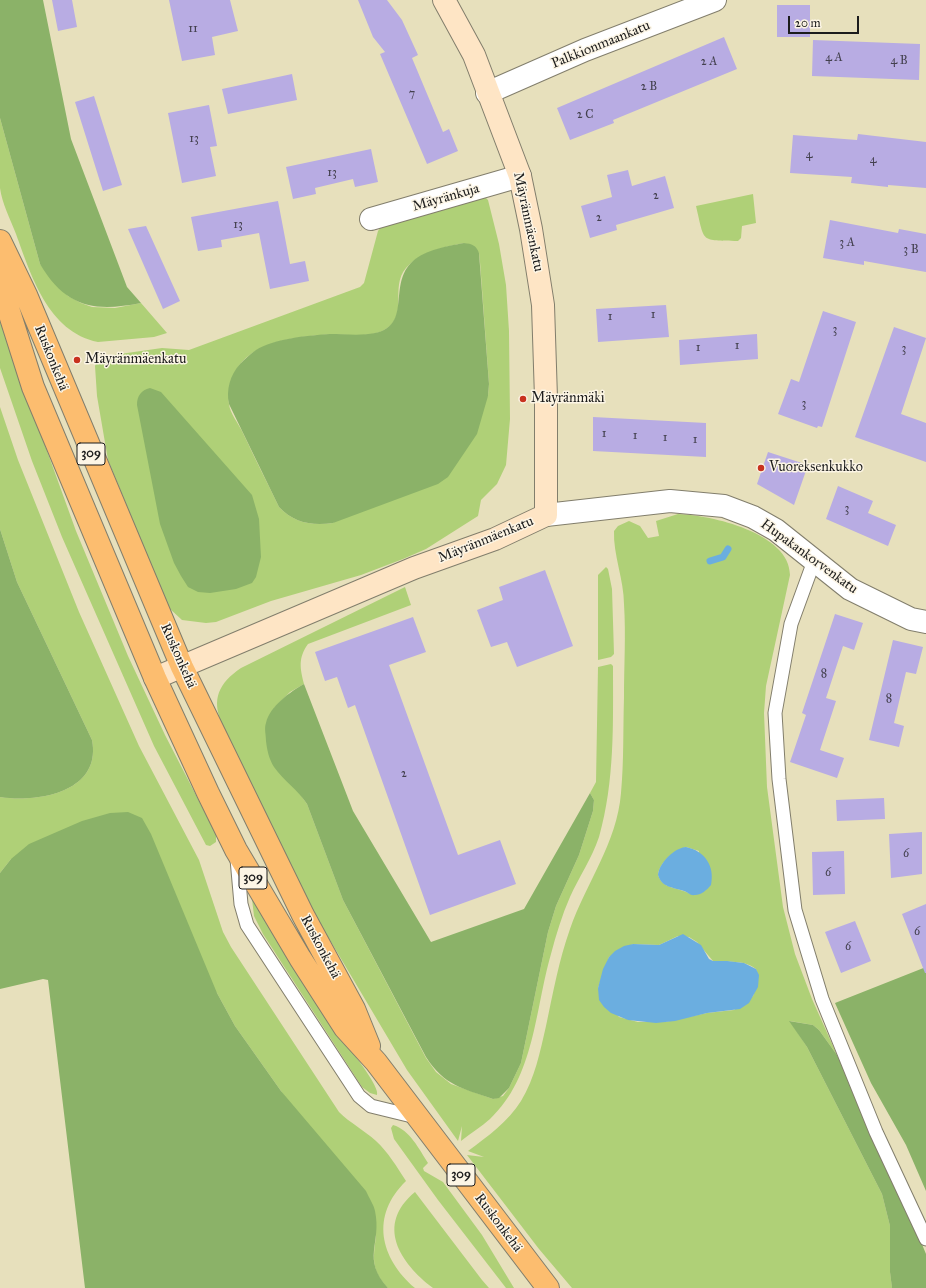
<!DOCTYPE html>
<meta charset="utf-8">
<style>
body{margin:0}
#map{position:relative;width:926px;height:1288px;overflow:hidden;background:#e7e0bc;font-family:"IM FELL Great Primer",serif}
canvas{display:block}
.scale{position:absolute;left:788px;top:16px;width:71px;height:18px;box-sizing:border-box;border:2px solid #1c1c1c;border-top:0;padding-left:5px;font-size:12px;line-height:14px;white-space:nowrap;color:#1c1c1c;-webkit-text-stroke:3px #fcf5e5;paint-order:stroke}
</style>
<div id="map">
<canvas width="926" height="1288"></canvas>
<div class="scale">20 m</div>
</div>
<script>
const g = document.querySelector('canvas').getContext('2d');
g.lineJoin = 'round';
function fillPath(path, color) { g.fillStyle = color; g.fill(path, 'evenodd'); }
function strokePath(path, color, width, dash) { g.strokeStyle = color; g.lineWidth = width; g.lineCap = dash ? 'butt' : 'round'; g.setLineDash(dash || []); g.stroke(path); }
function write(font, color, halo, rows, align = 'center') {
  g.font = font + ' "IM FELL Great Primer",serif'; g.lineWidth = 3; g.setLineDash([]); g.textBaseline = 'middle'; g.strokeStyle = halo; g.fillStyle = color; for (const [text, x, y, turn = 0] of rows) {
    g.save(); g.translate(x, y); g.rotate((+turn || 0) * Math.PI / 180); g.textAlign = isNaN(turn) ? turn : align; if (halo) g.strokeText(text, 0, 0); g.fillText(text, 0, 0); g.restore();
  }
}
fillPath(new Path2D(`
 M0,118l40,146 28,32 13,7 11,4 23,1 26,-5 26,30 -13,4 -56,5c-50,-10 -67,-67 -82,-108 -6,-15 -14,-31 -16,-46 0,-23 0,-48 0,-70z
 M753,194l3,29 -14,3 -1,12 -3,3c-38,-1 -33,3 -42,-35z
 M485,197l3,3 11,44 7,41 3,46 1,88 -4,46 -9,19 -16,16 -3,16 -52,33 -23,10 -42,16 -90,26 -55,21 -10,1 -24,-3 -13,-12 -61,-148 -11,-64 -2,-30 2,-5 9,-5 56,-8 27,2 171,-63 4,-4 14,-52 3,-4zM464,243l15,10 1,9 9,122 -1,12 -155,127c-21,3 -39,0 -54,-16 -12,-25 -25,-50 -37,-76 -4,-8 -12,-18 -13,-27 -1,-4 1,-11 1,-15 6,-44 55,-51 91,-54 18,-2 47,4 63,-5 26,-14 5,-42 22,-62 14,-16 38,-21 58,-25z
 M0,321l76,210 52,125 37,79 51,99v8l-6,4 -4,-1 -52,-99 -92,-209 -30,-76 -32,-93z
 M0,407l18,53 61,152 60,134 60,114 24,72 8,15 108,165c11,11 25,18 37,29 12,11 21,26 30,40 -36,35 -26,77 9,107h-27c-17,-18 -15,-29 -12,-52l-95,-145 -46,-65 -18,-33 -206,-134 -11,14v-76c38,6 102,-5 92,-57l-75,-158 -17,-53z
 M678,514c33,1 112,19 112,61l-24,111 -2,27 3,74 16,120 12,47 17,45 25,56 -18,-25 -6,-5 -23,-4 17,26 75,147 8,32v46l2,16h-320l-33,-39 -72,-94 17,2 -16,-6c20,-15 40,-29 53,-50 14,-23 19,-49 25,-75 7,-33 13,-66 24,-97 16,-46 47,-86 51,-136 3,-32 2,-64 3,-96 0,-31 2,-62 0,-93 0,-24 -11,-50 -10,-73l4,-5 11,-5 11,5 8,12 11,-2 -3,-15zM686,847l13,4 -9,43c-11,-7 -27,-4 -32,-19 1,-12 16,-25 28,-28zM678,936l11,1 8,5 16,19c15,2 30,-2 43,8l2,11 -5,16 -19,14 -27,3 -42,9h-27l-19,-5 -21,-29 11,-31 24,-13 26,1z
 M606,567l2,2 4,20 2,65 -3,3 -13,3v-85z
 M405,587l6,18 -103,39c-10,14 -8,24 -4,40l-14,8 -16,16 28,89 5,7 36,96 83,158 10,14 15,12 42,15 10,-3 6,-8 12,-25 27,-131 8,-26 23,-51 14,-44 1,-11 -4,-7 6,-11 2,-115 13,-3 2,2c0,57 2,115 -14,171 -7,21 -20,40 -29,60 -8,18 -14,38 -19,57 -16,55 -16,123 -61,165 -9,8 -19,14 -29,22l1,-15 -4,15 -51,-71 -86,-145 -44,-84 -55,-117c-11,-25 -3,-41 19,-56z
 M252,899c32,49 63,101 97,149 6,8 31,39 28,47l-7,-2 -8,-6 -99,-153 -9,-18z
 M393,1125c17,5 26,24 35,38l-5,5 1,3 19,11 39,53 32,53h-8l-68,-88 -44,-61 -3,-11z
 M415,1192l67,88 7,8h-56c-33,-25 -58,-63 -18,-96z`), '#afd077');
fillPath(new Path2D(`
 M0,0h43l28,139 56,148 14,16c-46,9 -75,5 -101,-39l-40,-146z
 M464,243c8,1 12,2 15,10l10,131 -1,12 -11,38 -29,43 -10,7 -105,39c-21,3 -39,0 -54,-16l-50,-103c-3,-14 1,-29 11,-40 5,-5 10,-10 16,-14 17,-11 54,-15 74,-16 14,0 31,2 45,-1 38,-8 12,-49 38,-72 12,-11 35,-15 51,-18z
 M150,388l11,4 91,103 7,24 2,38 -5,20 -4,6 -16,6 -26,4 -12,-1 -10,-5 -7,-11 -7,-13 -14,-39 -23,-119c0,-9 4,-15 13,-17z
 M0,529l17,53 75,158c10,52 -54,63 -92,57z
 M304,684l49,127 78,131 93,-33 66,-116 4,7 -1,11 -14,44 -23,51 -8,26 -27,131 -12,25 -10,10 -6,1c-31,-11 -48,-13 -67,-42l-83,-157 -36,-96c-9,-14 -23,-23 -33,-37 -5,-8 -7,-17 -8,-26 0,-6 -2,-13 0,-18 4,-17 24,-31 38,-39z
 M128,812l14,6 9,16 66,159 18,33 46,65 85,100c3,7 8,14 9,20 7,33 -14,47 13,77h-303l-37,-308 -5,-1 -43,10v-116l11,-14 18,-15 53,-23 28,-8z
 M926,967v224l-20,-46 -35,-62 -36,-80z
 M789,1021l24,4 6,5 18,25 66,143 23,56v34h-34l-2,-16v-46l-8,-32 -75,-147z`), '#8bb268');
fillPath(new Path2D(`
 M686,847c19,4 29,19 25,38 -4,5 -10,10 -16,10 -5,1 -7,-3 -11,-4 -11,-4 -22,-3 -26,-16 1,-12 16,-27 28,-28z
 M683,934l18,11 8,14 4,2h14l17,2 12,6 3,6 -1,12 -9,16 -9,6 -33,4 -32,8 -19,2 -28,-3 -17,-7 -7,-6 -5,-7 -1,-12 5,-19 6,-12 6,-6 9,-5 9,-2 26,1z`), '#6baee0');
strokePath(new Path2D(`
 M710,561l13,-4 5,-8`), '#6baee0', 7);
fillPath(new Path2D(`
 M52,0h20l5,27 -19,4z
 M169,0h61l8,31 -26,6 3,18 -33,6z
 M358,0h29l15,20 16,35 -6,3 31,74 6,-3 9,22 -31,13 -47,-110 5,-2 -12,-15z
 M777,5h33v32h-33z
 M724,37l13,32 -124,51 1,3 -44,17 -13,-32z
 M813,40l107,4 -1,36 -107,-4z
 M292,74l5,26 -69,14 -6,-25z
 M94,96l28,89 -19,6 -28,-89z
 M209,105l8,41 -7,1 6,29 -34,7 -14,-70z
 M858,134l68,8v46l-38,-3v2l-37,-4 1,-6 -62,-4 3,-38 64,5z
 M371,149l7,33 -23,5 -2,-8 -38,9 1,6 -23,5 -7,-32z
 M628,170l4,16 33,-10 9,32 -58,17 1,5 -27,8 -9,-32 31,-9 -5,-22z
 M278,201l12,63 15,-3 4,20 -39,8 -11,-56 -38,7 1,7 -24,4 -7,-34z
 M830,220l68,13 1,-4 27,5v38l-62,-11v4l-41,-7z
 M146,226l34,75 -17,8 -35,-80z
 M666,305l3,32 -71,5 -2,-33z
 M823,311l33,11 -34,105 -4,-1 -1,2 -39,-14 13,-35 8,3z
 M894,327l32,11 -25,76 25,9v39l-71,-25z
 M757,334l1,25 -78,6 -1,-25z
 M593,417l113,6v34l-113,-6z
 M768,452l40,13 -14,40 -37,-21z
 M838,486l35,15 -5,12 28,12 -8,21 -62,-27z
 M545,570l28,76 -56,21 -10,-25 -16,5 -14,-37 26,-10 -4,-13z
 M835,614l28,9 -9,27 -11,-4 -17,52 10,3 -16,49 24,8 -7,20 -47,-16 16,-47 -4,-2z
 M413,617l13,35 -37,13 69,190 42,-15 16,44 -86,31 -75,-210 -7,3 -11,-31 -12,4 -10,-29z
 M893,640l30,7 -7,27 -10,-2 -12,51 10,3 -5,21 -30,-7z
 M884,798l1,21 -48,2 -1,-21z
 M922,832v42l-31,4 -2,-44z
 M844,851l1,43 -32,1 -1,-43z
 M926,904v69h-1l-23,-59z
 M855,921l16,40 -30,12 -16,-41z`), '#b8ace3');
const lane = new Path2D(`
 M814,561l-23,63 -16,89 4,66 16,131 27,89 54,133 50,107
 M237,859l4,45 6,21 112,171 12,10 45,11`);
const street = new Path2D(`
 M487,93l98,-43 130,-50
 M371,219l149,-43
 M546,515l124,-14 54,5 29,11 23,13 74,59 61,30 15,3`);
const secondary = new Path2D(`
 M155,678l259,-110 81,-29 51,-24v-117l-3,-93 -12,-76 -11,-53 -46,-121 -30,-55`);
const primary = new Path2D(`
 M0,241l26,54 156,372 121,248 51,94 15,37
 M0,265l6,37 27,85 122,291 53,115 28,57 64,108 45,70 31,34 172,226`);
strokePath(lane, '#827e6c', 15);
strokePath(street, '#827e6c', 24);
strokePath(secondary, '#827e6c', 24);
strokePath(primary, '#827e6c', 24);
strokePath(lane, '#fff', 13);
strokePath(street, '#fff', 22);
strokePath(secondary, '#fee5c5', 22);
strokePath(primary, '#fcbd6f', 22);
for (const [x, y, r, color] of [
 [77,360,4,"#c8321e"],
 [523,399,4,"#c8321e"],
 [761,468,4,"#c8321e"]
]) { const dot = new Path2D(); dot.arc(x, y, r, 0, 2 * Math.PI); g.fillStyle = color; g.fill(dot); strokePath(dot, '#fcf5e5', 1.5); }
write('12px', '#43404e', null, [
 ["11",193,29],
 ["4 A",834,58],
 ["4 B",899,61],
 ["2 A",709,62],
 ["2 B",649,87],
 ["7",412,94],
 ["2 C",585,115],
 ["13",194,139],
 ["4",809,155],
 ["4",873,160],
 ["13",332,173],
 ["2",656,196],
 ["2",599,218],
 ["13",238,225],
 ["3 A",847,243],
 ["3 B",911,250],
 ["1",653,315],
 ["1",610,317],
 ["3",835,330],
 ["1",737,346],
 ["1",698,348],
 ["3",904,349],
 ["3",804,404],
 ["1",604,434],
 ["1",635,436],
 ["1",665,438],
 ["1",695,440],
 ["3",847,509],
 ["8",824,674],
 ["8",889,699],
 ["2",404,774],
 ["6",906,854],
 ["6",828,873],
 ["6",917,932],
 ["6",848,947]
]);
for (const [x, y, w] of [
 [91,454,28],
 [253,878,28],
 [461,1175,28]
]) { const box = new Path2D(); box.roundRect(x - w / 2, y - 11, w, 22, 3); g.fillStyle = '#fcf5e5'; g.fill(box); strokePath(box, '#1c1c1c', 1); }
write('bold 13px', '#1c1c1c', null, [
 ["309",91,454],
 ["309",253,878],
 ["309",461,1175]
]);
write('14px', '#1c1c1c', '#fcf5e5', [
 ["Palkkionmaankatu",601,45,-22],
 ["Mäyränkuja",446,198,-16],
 ["Mäyränmäenkatu",528,222,78],
 ["Ruskonkehä",51,358,68],
 ["Mäyränmäenkatu",486,540,-22],
 ["Hupakankorvenkatu",809,557,36],
 ["Ruskonkehä",178,656,66],
 ["Ruskonkehä",320,947,62],
 ["Ruskonkehä",498,1223,53]
]);
write('14px', '#1c1c1c', '#fcf5e5', [
 ["Mäyränmäenkatu",85,360],
 ["Mäyränmäki",531,399],
 ["Vuoreksenkukko",769,468]
], 'left');
</script>
